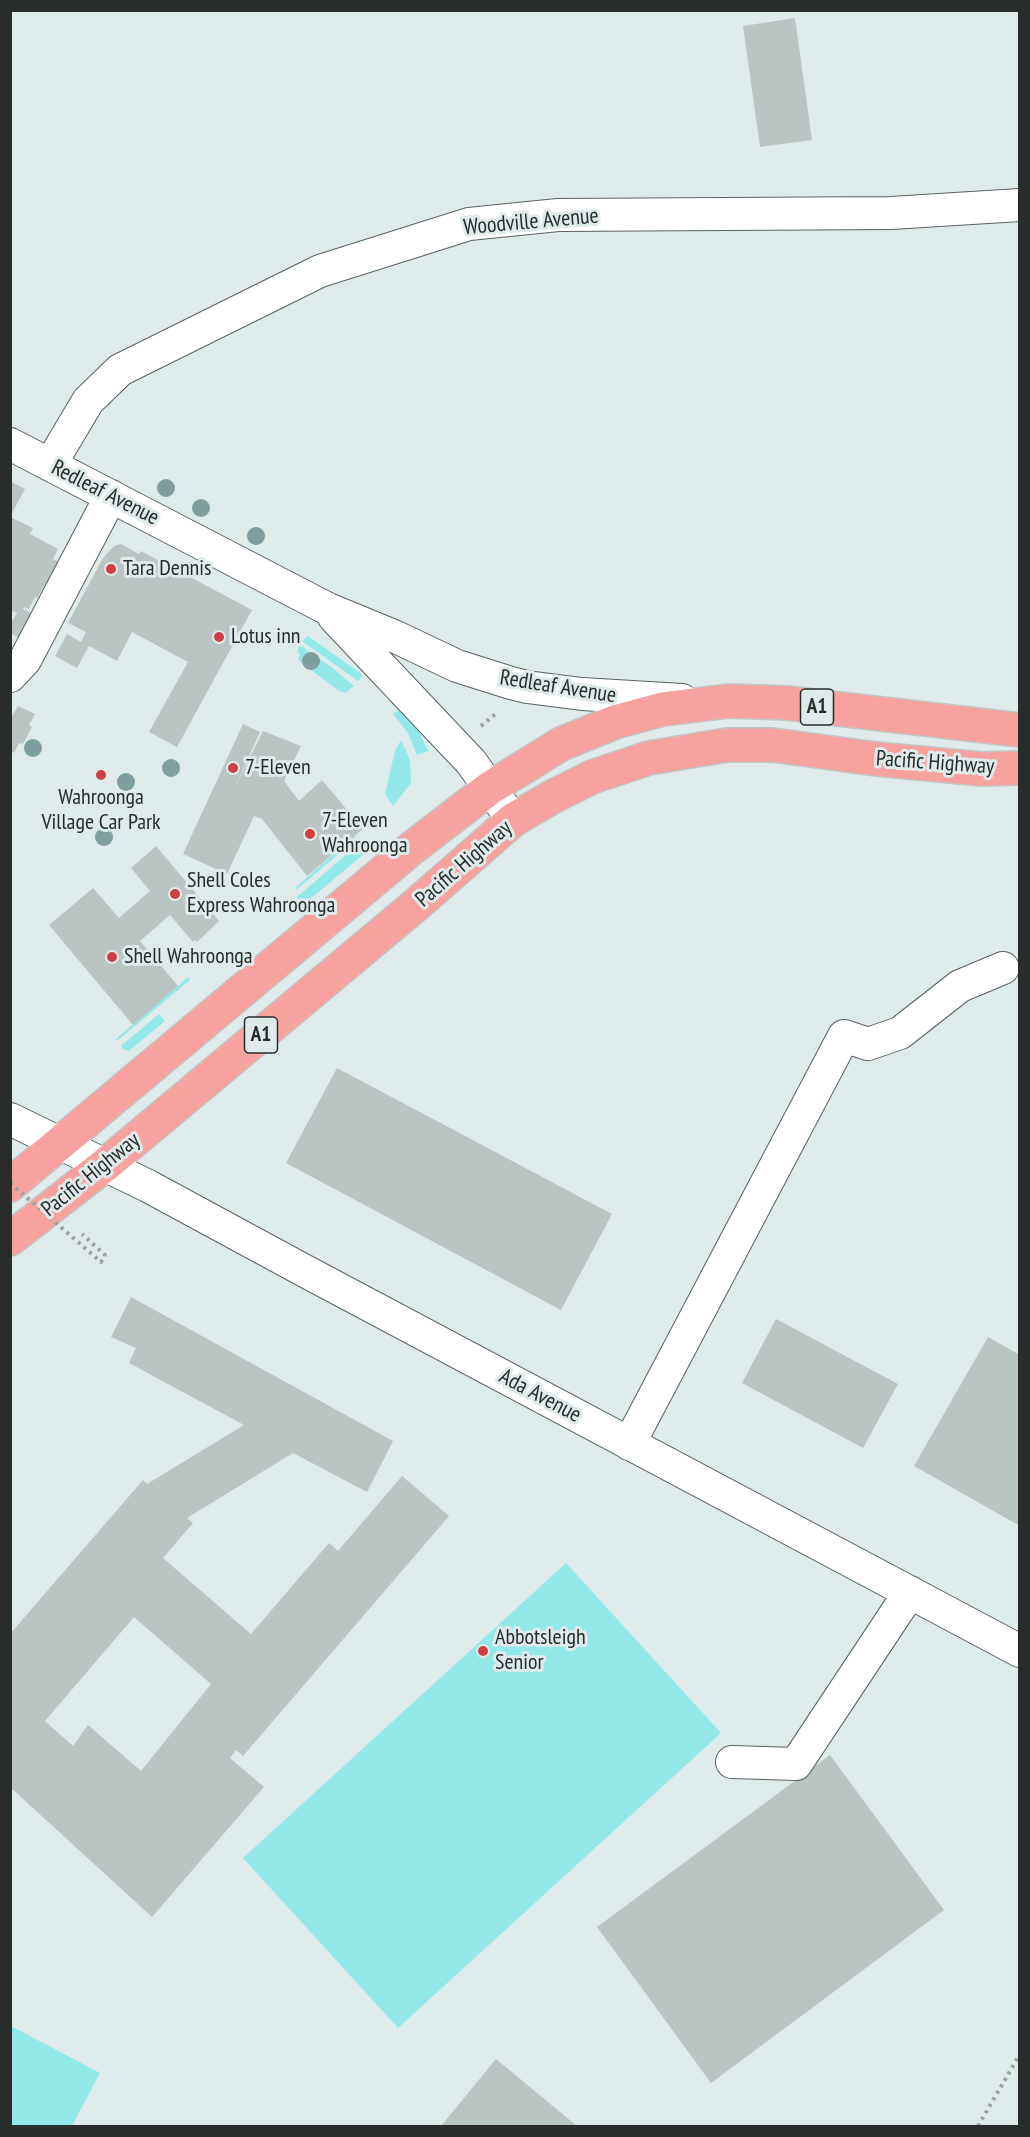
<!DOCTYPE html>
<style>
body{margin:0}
#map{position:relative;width:1030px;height:2137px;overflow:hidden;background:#dfeaea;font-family:"PT Sans Narrow",sans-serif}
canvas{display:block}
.frame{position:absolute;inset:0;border:12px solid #282d2c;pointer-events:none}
</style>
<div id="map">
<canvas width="1030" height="2137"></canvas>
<div class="frame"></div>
</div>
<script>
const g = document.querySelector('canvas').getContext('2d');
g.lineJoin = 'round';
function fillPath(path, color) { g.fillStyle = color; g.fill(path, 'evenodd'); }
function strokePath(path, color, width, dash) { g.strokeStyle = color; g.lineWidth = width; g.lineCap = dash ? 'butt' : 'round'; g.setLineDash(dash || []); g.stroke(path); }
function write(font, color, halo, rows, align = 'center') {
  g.font = font + ' "PT Sans Narrow",sans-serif'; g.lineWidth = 6; g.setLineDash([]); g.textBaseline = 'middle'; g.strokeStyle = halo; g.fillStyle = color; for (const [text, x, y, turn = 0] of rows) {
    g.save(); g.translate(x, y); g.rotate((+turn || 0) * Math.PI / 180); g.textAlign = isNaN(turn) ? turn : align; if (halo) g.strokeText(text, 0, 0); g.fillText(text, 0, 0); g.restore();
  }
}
fillPath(new Path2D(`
 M308,636l7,5 48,34 -5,6 -56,-40z
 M300,645l34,24 20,17 -8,7 -7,-2 -41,-31 2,-6 -3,-2z
 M401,708l14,17 14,26 -12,4 -9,-22 -15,-19z
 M401,740l9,20 1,23 -18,23 -8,-12 10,-43z
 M354,836l2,3 -60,51 -1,-2z
 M363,845l3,3 -1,5 -56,47 -10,2 -2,-5 57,-49 2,2z
 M188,977l2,3 -73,61 -1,-2z
 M159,1014l6,7 -36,30 -6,-2 -2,-3z
 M566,1563l155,170 -323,295 -155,-170z
 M11,2026l89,47 -28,53h-61z`), '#93e9e7');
fillPath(new Path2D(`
 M795,18l17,122 -52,7 -17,-121z
 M10,481l15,8 -15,28z
 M10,517l23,11 -3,6 28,15 -5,10 12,6 -13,23 -7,-4 -8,14 -2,-1 -6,12 -5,-2 -1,2 12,6 -11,25 -14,-7v-8l7,-12 -7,-3z
 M121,544l18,10 2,-3 111,59 -75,137 -28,-15 39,-70 -56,-30 -15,29 -28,-15 -12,22 -22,-12 12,-22 14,8 5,-10 -18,-9 35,-65 11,-12z
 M18,706l17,8 -6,11 3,2 -9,17 -4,-1 -5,10 -4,-2v-31z
 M243,724l17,8 -26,57 29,-58 38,15 -17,35 15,20 23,-21 41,49 -56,47 -45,-57 -8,-3 -27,58 -44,-20z
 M156,846l63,75 -22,21 -2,-2 -2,2 -23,-27 -30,26 38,45 -45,39 -84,-100 44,-37 26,30 31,-27 -19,-23z
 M337,1068l275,146 -51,96 -275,-147z
 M131,1297l262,144 -26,51 -74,-39 -106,65 6,5 -30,35 88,76 78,-91 9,8 64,-75 47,40 -206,240 -7,-6 -6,8 34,29 -112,130 -142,-130v-153l133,-154 4,4 97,-59 -115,-62 7,-15 -25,-11zM134,1617l77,67 -70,87 -53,-46 -15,21 -28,-25z
 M776,1319l122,65 -35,64 -121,-65z
 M988,1337l32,18v171l-106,-60z
 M830,1755l114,155 -233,173 -114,-156z
 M496,2059l81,67h-136z`), '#b9c4c3');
const minor = new Path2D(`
 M10,444l318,165 68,28 61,29 54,17 16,4 55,7 100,6
 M50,465l38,-64 32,-31 200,-99 149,-47 89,-9 333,-2 129,-8
 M334,617l137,145 42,58
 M10,676l15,-16 86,-164
 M10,1119l138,67 157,85 715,380
 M629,1444l215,-408 24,8 32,-11 60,-47 43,-18
 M732,1762l64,2 114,-172`);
const highway = new Path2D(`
 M10,1185l401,-336 79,-61 71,-44 54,-22 48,-13 66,-8 58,2 233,27
 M10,1239l95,-74 312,-261 96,-84 39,-23 40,-20 57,-19 78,-13h46l103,14 106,10 38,-1`);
strokePath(minor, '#586261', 34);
strokePath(highway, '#c3c4c4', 36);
strokePath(new Path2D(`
 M481,726l17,-14
 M78,1242l23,20 4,-7 -23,-21
 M978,2126l42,-72`), '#9aa3a2', 4, [3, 4.5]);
strokePath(minor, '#fff', 32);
strokePath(highway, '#f7a29e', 33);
strokePath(new Path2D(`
 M10,1183l68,59`), '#9aa3a2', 4, [3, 4.5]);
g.fillStyle = '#7e9f9e';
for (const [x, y] of [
 [166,488],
 [201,508],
 [256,536],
 [311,661],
 [33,748],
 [171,768],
 [126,782],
 [104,837]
]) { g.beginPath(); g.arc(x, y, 9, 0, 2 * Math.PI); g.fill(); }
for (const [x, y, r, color] of [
 [111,569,6,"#cf4046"],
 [219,637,6,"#cf4046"],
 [233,768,6,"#cf4046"],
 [101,775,6,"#cf4046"],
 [310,834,6,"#cf4046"],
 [175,894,6,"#cf4046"],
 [112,957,6,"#cf4046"],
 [483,1651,6,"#cf4046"]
]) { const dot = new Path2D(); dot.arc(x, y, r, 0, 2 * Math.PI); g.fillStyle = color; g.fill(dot); strokePath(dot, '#dfeaea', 2); }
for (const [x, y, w] of [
 [817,707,33],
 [261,1035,33]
]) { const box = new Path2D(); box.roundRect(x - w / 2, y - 18, w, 36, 4.5); g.fillStyle = '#dfeaea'; g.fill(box); strokePath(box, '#282d2c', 1.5); }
write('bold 21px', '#282d2c', null, [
 ["A1",817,707],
 ["A1",261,1035]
]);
write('22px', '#282d2c', '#dfeaea', [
 ["Woodville Avenue",531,222,-5],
 ["Redleaf Avenue",105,493,27],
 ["Redleaf Avenue",558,687,9],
 ["Pacific Highway",935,763,4],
 ["Pacific Highway",464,864,-41],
 ["Pacific Highway",91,1175,-39],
 ["Ada Avenue",540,1396,28]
]);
write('22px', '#282d2c', '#dfeaea', [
 ["Tara Dennis",123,569],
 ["Lotus inn",231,637],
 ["7-Eleven",245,768],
 ["Wahroonga",101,798,"center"],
 ["Village Car Park",101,823,"center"],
 ["7-Eleven",322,821],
 ["Wahroonga",322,846],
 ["Shell Coles",187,881],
 ["Express Wahroonga",187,906],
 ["Shell Wahroonga",124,957],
 ["Abbotsleigh",495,1638],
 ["Senior",495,1663]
], 'left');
</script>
